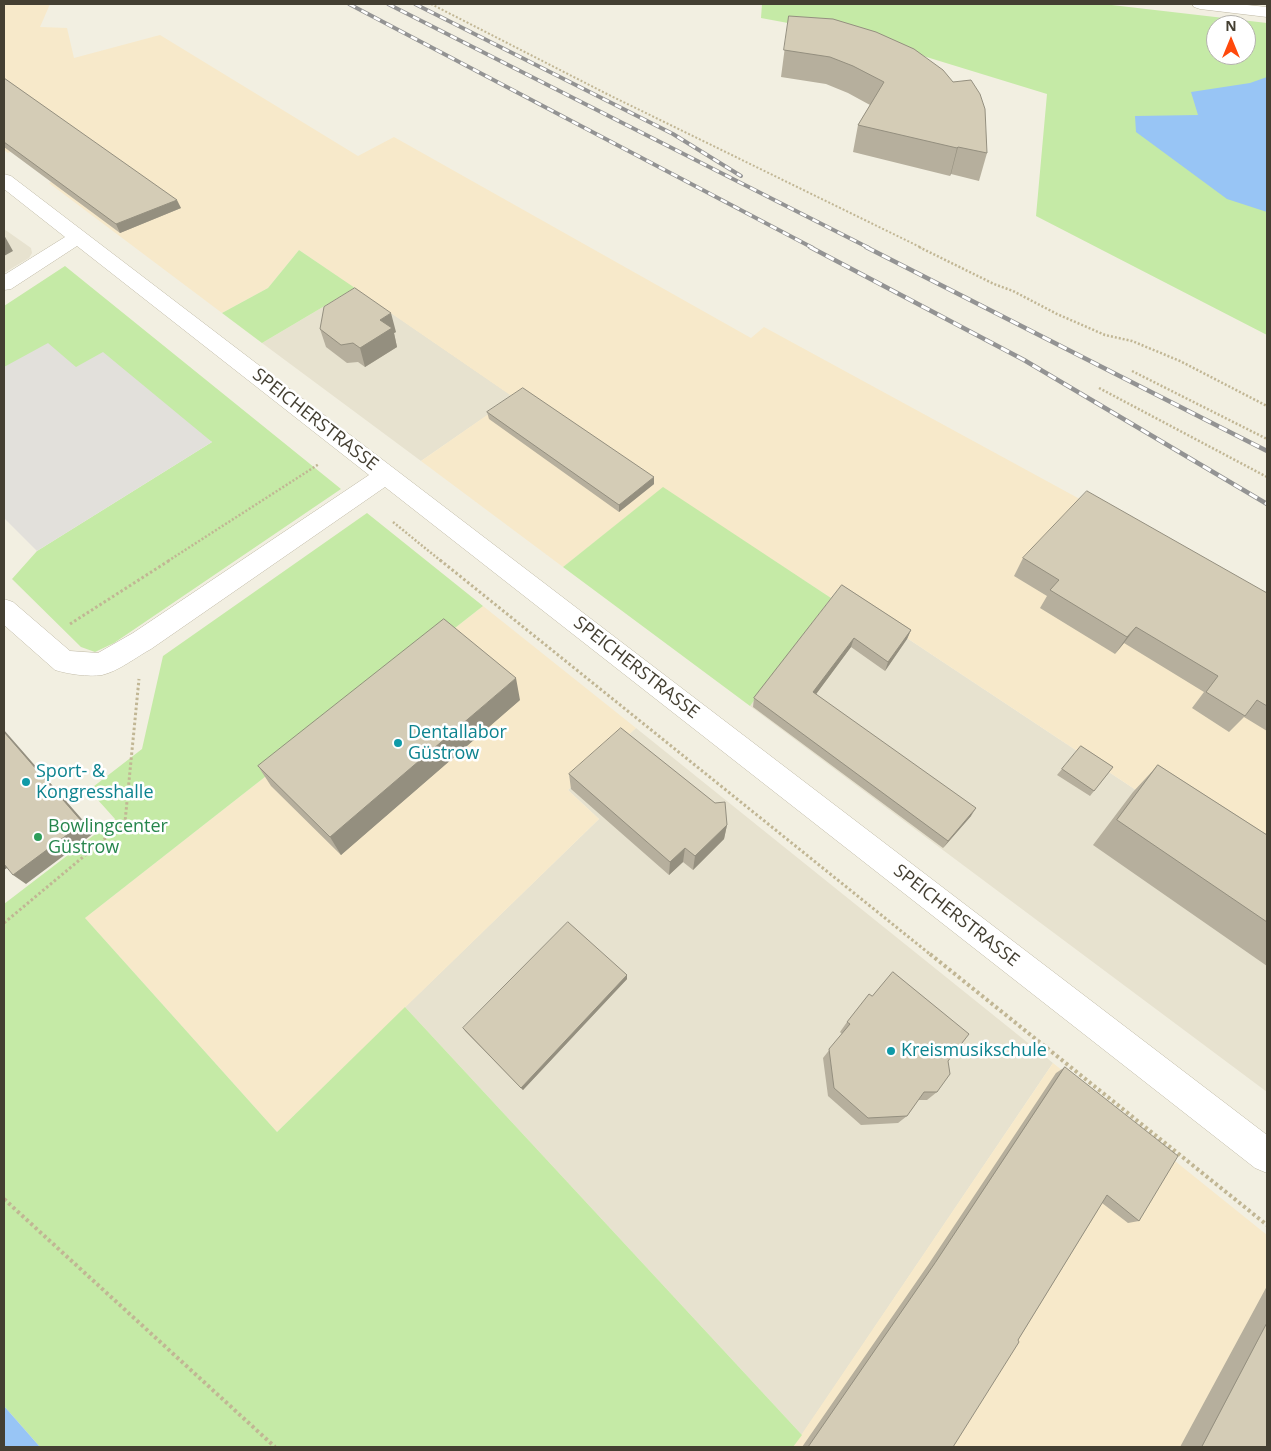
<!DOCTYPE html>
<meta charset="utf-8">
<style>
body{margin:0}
#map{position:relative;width:1271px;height:1451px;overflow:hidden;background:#f2efe1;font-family:"Open Sans",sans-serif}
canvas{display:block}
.frame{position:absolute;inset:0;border:5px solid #443f32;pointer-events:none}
.north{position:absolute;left:1206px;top:15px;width:50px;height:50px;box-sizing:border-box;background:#fff;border:1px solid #b4b2ad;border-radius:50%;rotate:0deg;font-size:14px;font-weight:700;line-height:20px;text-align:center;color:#443f32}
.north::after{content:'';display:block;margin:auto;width:18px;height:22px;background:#ff490c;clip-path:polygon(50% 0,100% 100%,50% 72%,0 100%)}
</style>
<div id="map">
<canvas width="1271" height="1451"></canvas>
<div class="frame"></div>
<div class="north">N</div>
</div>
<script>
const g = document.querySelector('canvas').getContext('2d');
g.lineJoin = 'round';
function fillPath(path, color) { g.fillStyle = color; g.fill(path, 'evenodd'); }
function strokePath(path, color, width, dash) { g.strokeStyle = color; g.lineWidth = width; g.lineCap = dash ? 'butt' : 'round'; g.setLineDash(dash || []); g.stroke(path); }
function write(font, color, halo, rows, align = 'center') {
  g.font = font + ' "Open Sans",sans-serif'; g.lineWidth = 5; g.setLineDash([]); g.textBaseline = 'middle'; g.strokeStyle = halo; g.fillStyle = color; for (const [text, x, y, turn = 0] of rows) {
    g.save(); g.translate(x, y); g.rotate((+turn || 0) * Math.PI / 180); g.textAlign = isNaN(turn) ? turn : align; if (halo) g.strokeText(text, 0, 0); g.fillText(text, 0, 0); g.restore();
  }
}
fillPath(new Path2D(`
 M4,229l27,19 1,5 -3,5 -25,15z
 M355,288l159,109 -93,64 -159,-118z
 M836,591l431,286v215l-517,-386z
 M636,728l417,335 -251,372 -397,-428 194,-188 -31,-29z`), '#e7e2cf');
fillPath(new Path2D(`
 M4,4h46l-10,23 27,1 7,30 86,-23 198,121 36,-19 357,201 13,-11 503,274v276l-431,-286 -5,7 -168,-110 -100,79 -142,-106 92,-64 -214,-147 -31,38 -46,25 -173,-130 55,-26 -41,-29 -55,25 -4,-3z
 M483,606l153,122 -68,62 31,29 -322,313 -192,-214z
 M1053,1063l214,172v212h-474z`), '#f7e9ca');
fillPath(new Path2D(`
 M762,4h341l164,19v312l-231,-119 11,-122 -189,-58 -97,-18zM1216,25h30v30h-30z
 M299,250l56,38 -93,55 -40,-30 46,-25z
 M65,266l276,223 -227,154 -19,9 -14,-5 -69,-68 25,-28 175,-109 -136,-75h-72v-61z
 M663,487l168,111 -81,108 -187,-139z
 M367,513l116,93 -398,312 192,214 128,-125 397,428 -9,12h-753l-36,-41v-502l111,-85 -26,-29 53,-41 21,-93z`), '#c5eaa6');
fillPath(new Path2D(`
 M48,343l28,24 27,-15 109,90 -175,109 -33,-33v-151z`), '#e2e0db');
fillPath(new Path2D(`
 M1267,77v135l-40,-13 -91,-67 -1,-16 63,-1 -7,-23 59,-9z
 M4,1406l36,41h-36z`), '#98c5f5');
const minor = new Path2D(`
 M1192,4h45l30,3v10l-67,-8 -6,-2z
 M4,174l7,2 1256,959v38l-12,-5 -870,-681 -234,162c-15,8 -32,22 -49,26 -14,2 -34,-1 -47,-5l-51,-45v-26l9,3 57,49 28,2 35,-20 236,-158 -292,-229 -66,43 -7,1v-15l61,-38 -61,-48z`);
strokePath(minor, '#beb8a4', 1);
strokePath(new Path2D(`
 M431,4l176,90 315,154`), '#c1b694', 2, [2, 2]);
strokePath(new Path2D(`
 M919,247l75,37 19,7 44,23 48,21 27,6 48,20 87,45
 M1132,371l135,68
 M1099,388l168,89
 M393,522l48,39
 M168,561l151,-97`), '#c1b694', 2.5, [2, 2]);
strokePath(new Path2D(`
 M440,560l491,395
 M70,624l100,-64
 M4,923l121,-101 14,-143`), '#c1b694', 3, [2.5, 2.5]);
strokePath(new Path2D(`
 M930,954l337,271
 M4,1199l271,248`), '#c1b694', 4, [3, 3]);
fillPath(minor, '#fff');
const railFar1 = new Path2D(`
 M349,4l464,244
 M388,4l481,244
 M415,4l258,130 68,42`);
const rail = new Path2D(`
 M810,247l214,113 243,144
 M866,247l401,204`);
strokePath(railFar1, '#939393', 4);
strokePath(rail, '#939393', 4.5);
strokePath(railFar1, '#fff', 2.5, [7]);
strokePath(rail, '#fff', 3, [9]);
fillPath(new Path2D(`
 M789,16l198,137 -8,28 -28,-7 -1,2 -97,-24 5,-27 12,-20 -22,-12 -22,-9 -45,-7z
 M4,78l177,130 -61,25 -116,-86z
 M320,329l76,3 -2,1 3,14 -32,20 -7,-5 -11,1 -21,-16z
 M487,412l167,72 -35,28 -130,-93z
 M1023,558l244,35v138l-23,-14 -15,15 -37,-24 12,-16 -80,-49 -9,11 -75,-46 7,-12 -33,-20z
 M842,585l69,45 -4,9 -22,32 -34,-24 -35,47 155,122 -28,32 -190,-141 1,-9z
 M520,700l-179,155 -70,-69 -13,-20z
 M1081,746l32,21 -23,29 -33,-21z
 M1158,765l109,70v131l-174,-121 40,-53z
 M569,774l158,51 -3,14 -31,31 -10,-8 -14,13 -98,-86z
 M627,975v4l-104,111 -58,-59 -2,-3z
 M847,1022l101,39 -11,31 -10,8h-9l-11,16 -9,7 -37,2 -33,-29 -5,-38 19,-24 -2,-2z
 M1065,1067l74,154 -11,2 -26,-20 -84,137 -65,107h-151l126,-182 128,-192z
 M1267,1286v161h-87z`), '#b6af9d');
fillPath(new Path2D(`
 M958,147l-7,27 -1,2 7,-28z
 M177,200l4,8 -61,25 -4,-9z
 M4,235l9,16 -9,5z
 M391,313l5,19 -2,1 3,14 -32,20 -5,-19 20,-28z
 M654,477v7l-35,28v-7z
 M1136,627l-12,16 -9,11 12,-17z
 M911,630l-4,9 -22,32 3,-9z
 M854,638l-3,9 -40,54 2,-9z
 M516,678l4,22 -179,155 -11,-18z
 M4,730l90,103 -68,51 -13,-9z
 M976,808l-5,8 -28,32 5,-7z
 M727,825l-3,14 -31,31 2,-14z
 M685,848l-2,14 -14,13 1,-13z
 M4,861l6,5 -6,4z
 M627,975v4l-104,111 -2,-2z`), '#948f7f');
const building = new Path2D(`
 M789,16l44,3 43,13 38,17 29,21 10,12 18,-2 9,14 5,15 2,44 -29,-6 -1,1 -99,-23 26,-43 -31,-16 -23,-9 -46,-7z
 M4,78l173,122 -61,24 -112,-82z
 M355,288l36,25 -11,7 12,8 -32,20 -7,-5 -12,2 -21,-16 4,-22z
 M523,388l131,89 -35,28 -132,-93z
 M1087,491l180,102v113l-10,-6 -12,16 -39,-24 12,-16 -82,-49 -9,10 -77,-47 9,-10 -36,-22z
 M842,585l69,45 -23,32 -34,-24 -41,54 163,116 -28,33 -194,-143z
 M444,619l72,59 -186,159 -72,-71z
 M621,728l94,75 10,-1 2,23 -32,31 -10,-8 -15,14 -101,-88z
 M4,732l79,91 -70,52 -9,-11z
 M1081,746l32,21 -19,24 -32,-22z
 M1158,765l109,70v87l-150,-102z
 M568,922l59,53 -106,113 -58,-60z
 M893,972l76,62 -21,27 2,13 -13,18h-13l-17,24 -39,2 -34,-30 -5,-39 21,-25 -3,-2 22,-28 3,2z
 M1065,1067l113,89 -39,65 -32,-26 -89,145 1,2 -66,105h-145l127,-184z
 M1267,1323v124h-65z`);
fillPath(building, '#d4ccb6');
strokePath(building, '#948f7f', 1);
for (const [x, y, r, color] of [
 [398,743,5,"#0f9aa8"],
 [26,782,5,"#0f9aa8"],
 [38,837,5,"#2e9e5b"],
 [891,1051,5,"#0f9aa8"]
]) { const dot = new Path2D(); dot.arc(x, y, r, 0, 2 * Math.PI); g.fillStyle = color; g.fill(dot); strokePath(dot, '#fff', 2); }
write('18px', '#443f32', '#fff', [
 ["SPEICHERSTRASSE",315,420,38],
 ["SPEICHERSTRASSE",636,668,38],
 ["SPEICHERSTRASSE",956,916,38]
]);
write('18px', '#0d838f', '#fff', [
 ["Dentallabor",408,733],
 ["Güstrow",408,754],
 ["Sport- &",36,772],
 ["Kongresshalle",36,793],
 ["Kreismusikschule",901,1051]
], 'left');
write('18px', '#27864d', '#fff', [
 ["Bowlingcenter",48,827],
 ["Güstrow",48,848]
], 'left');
</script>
